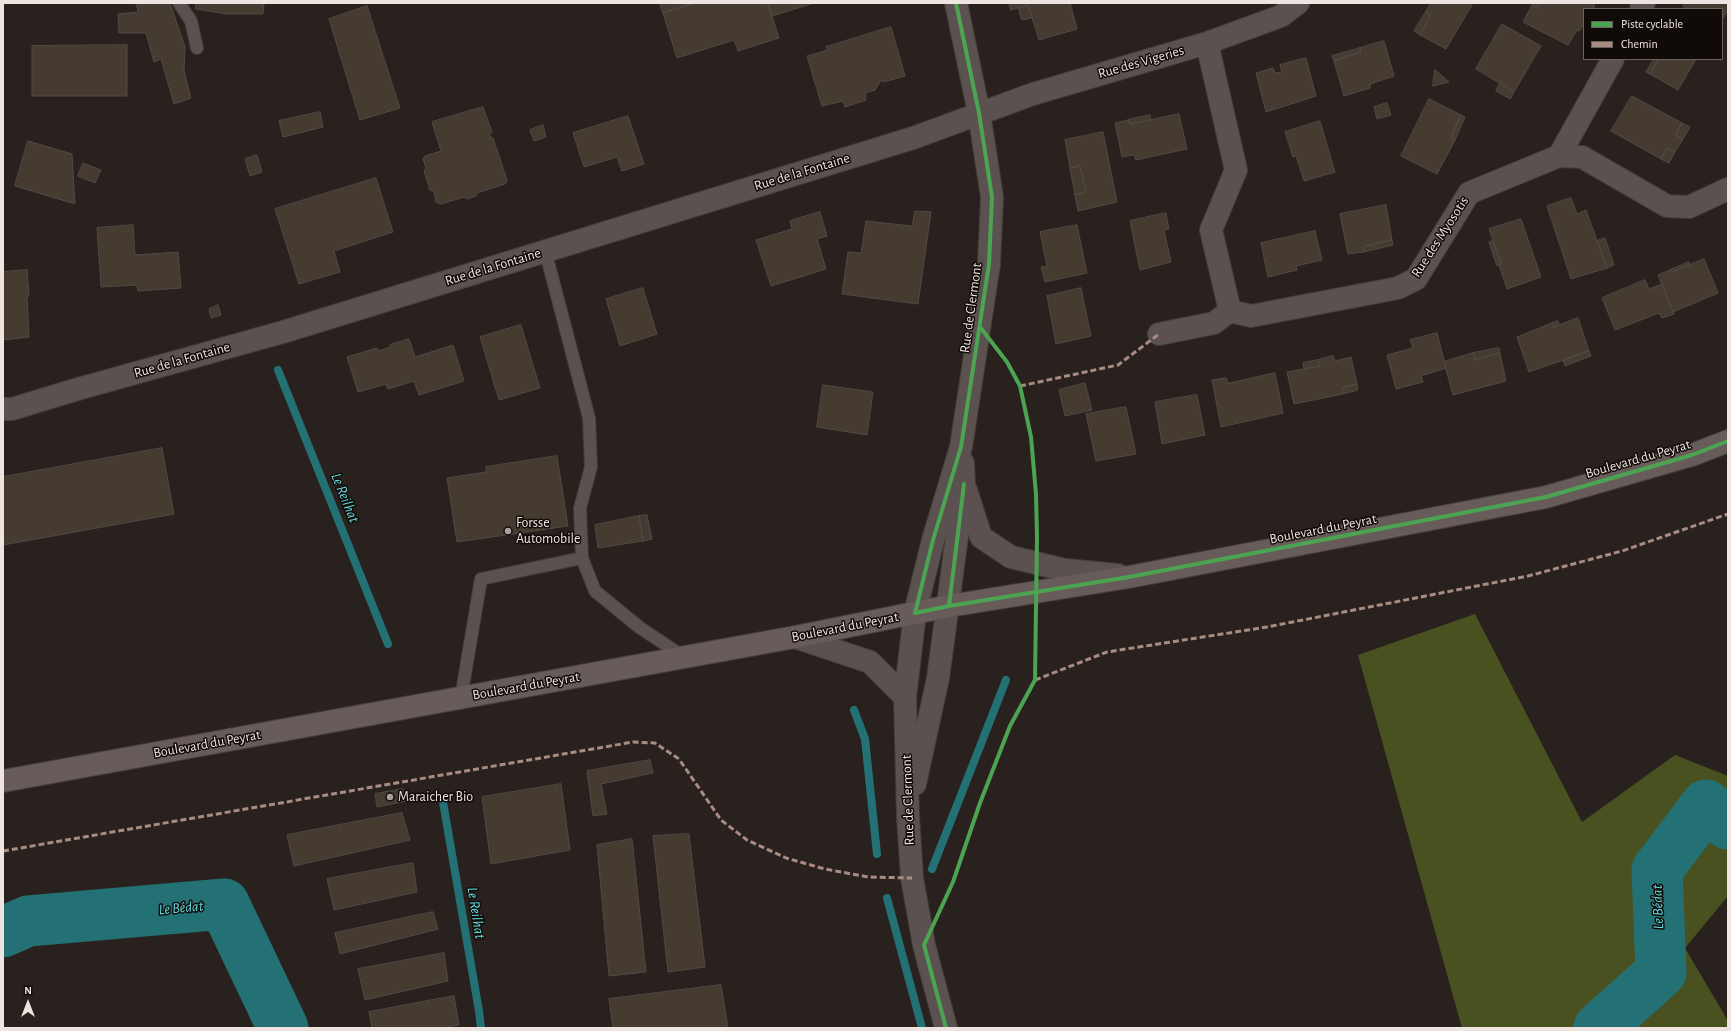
<!DOCTYPE html>
<meta charset="utf-8">
<style>
body{margin:0}
#map{position:relative;width:1731px;height:1031px;overflow:hidden;background:#29211e;font-family:"Alegreya Sans",sans-serif}
canvas{display:block}
.frame{position:absolute;inset:0;border:4px solid #eee5e0;pointer-events:none}
.legend{position:absolute;left:1583px;top:8px;width:140px;height:52px;box-sizing:border-box;background:#110b08;border:1px solid #69625e;margin:0;padding:5px 7px;list-style:none;font-size:12px;color:#eee5e0}
.legend li{display:flex;align-items:center;gap:8px;height:20px}
.legend b{width:20px;border:1px solid #69625e}
.north{position:absolute;left:8px;top:983px;width:40px;height:40px;-webkit-text-stroke:3px #110b08;paint-order:stroke;rotate:0deg;font-size:11px;font-weight:700;line-height:16px;text-align:center;color:#eee5e0}
.north::after{content:'';display:block;margin:auto;width:14px;height:18px;background:#eee5e0;clip-path:polygon(50% 0,100% 100%,50% 72%,0 100%)}
</style>
<div id="map">
<canvas width="1731" height="1031"></canvas>
<div class="frame"></div>
<ul class="legend">
<li><b style="height:5px;background:#4ca352"></b>Piste cyclable</li>
<li><b style="height:5px;background:#a88b81"></b>Chemin</li>
</ul>
<div class="north">N</div>
</div>
<script>
const g = document.querySelector('canvas').getContext('2d');
g.lineJoin = 'round';
function fillPath(path, color) { g.fillStyle = color; g.fill(path, 'evenodd'); }
function strokePath(path, color, width, dash) { g.strokeStyle = color; g.lineWidth = width; g.lineCap = dash ? 'butt' : 'round'; g.setLineDash(dash || []); g.stroke(path); }
function write(font, color, halo, rows, align = 'center') {
  g.font = font + ' "Alegreya Sans",sans-serif'; g.lineWidth = 3; g.setLineDash([]); g.textBaseline = 'middle'; g.strokeStyle = halo; g.fillStyle = color; for (const [text, x, y, turn = 0] of rows) {
    g.save(); g.translate(x, y); g.rotate((+turn || 0) * Math.PI / 180); g.textAlign = isNaN(turn) ? turn : align; if (halo) g.strokeText(text, 0, 0); g.fillText(text, 0, 0); g.restore();
  }
}
fillPath(new Path2D(`
 M1475,614l107,208 93,-67 53,21v120l-43,52 43,73v7h-266l-104,-373z`), '#4a5121');
strokePath(new Path2D(`
 M278,370l110,274
 M854,710l11,29 12,115
 M443,802l36,209 2,17
 M932,869l74,-189
 M887,898l35,130`), '#247175', 8);
strokePath(new Path2D(`
 M3,932l25,-11 196,-17 59,124
 M1599,1028l62,-56 -4,-102 49,-65 22,19`), '#247175', 51);
const building = new Path2D(`
 M136,3h34l15,44 -1,24 7,27 -17,6 -13,-45 -7,3 -8,-29h-27l-1,-19 20,-2z
 M196,3h68l-1,11h-37l-30,-5z
 M660,3h35l-32,10z
 M695,3h73l11,35 -41,13 -4,-11 -57,18 -14,-45z
 M768,3h46l-42,13z
 M1009,3h61l7,26 -38,11 -11,-35 -17,5z
 M1431,3h42l-27,46 -26,-14 11,-20 -5,-3z
 M1533,3h7l-3,5 -5,-3z
 M1540,3h52l3,3 -2,3h-9v15l-5,7 -2,-1 -9,15 -45,-23 9,-17 5,3z
 M1685,3h43v7l-6,10v-11h-35l-4,-3z
 M1028,5l4,13 -10,2 -4,-12z
 M367,6l33,102 -40,12 -31,-101z
 M1426,12l5,3 -11,20 -6,-4z
 M1502,24l39,22 -27,46 -38,-23z
 M891,27l14,49 -21,6 -3,-2 -6,10 -10,3 1,7 -21,7 -2,-6 -21,5 -15,-50 21,-6 -2,-3z
 M1384,41l10,35 -24,8v4l-26,8 -10,-35 27,-9 -1,-4z
 M127,45v51h-95v-50z
 M1360,48l1,4 -27,9 -2,-5z
 M1306,58l10,38 -50,16 -10,-39 17,-5 2,5 7,-1 -2,-7z
 M1654,59h5l-9,15 -4,-2z
 M1659,59h37l-18,31 -28,-16z
 M1435,70l14,12 -16,4z
 M1500,83l14,9 -4,7 -14,-8z
 M1632,96l50,27 -6,12 7,4 -8,13 -8,-4 -6,11 -50,-28z
 M1429,99l32,16 -10,23 4,2 -18,34 -36,-18z
 M1387,103l4,12 -14,4 -3,-12z
 M483,107l9,25 -3,4 4,2 14,42 -2,4 -28,9 -1,3 -9,3 -3,-2 -23,7 -5,-2 -2,-10 -4,-2 -6,-19 2,-3 -3,-9 2,-3 16,-5 -9,-29z
 M320,112l3,15 -40,10 -4,-16z
 M1179,114l8,35 -51,11 -2,-5 -12,2 -7,-34 13,-3 2,4z
 M1150,115l1,5 -21,4 -2,-4z
 M1461,115l4,2 -10,23 -4,-2z
 M628,116l16,48 -22,7 -5,-14 -33,10 -11,-34z
 M1320,121l15,51 -31,9 -8,-25 -3,1 -8,-25z
 M1682,123l8,4 -7,12 -7,-4z
 M543,125l3,12 -12,4 -4,-11z
 M1103,132l14,70 -39,9 -3,-16 11,-3 -6,-26 -10,2 -5,-28z
 M28,141l44,13 3,50 -60,-18z
 M1667,148l8,4 -6,11 -8,-4z
 M257,155l5,17 -12,4 -5,-17z
 M83,163l18,7 -6,13 -17,-7z
 M1080,166l6,26 -11,3 -5,-27z
 M376,178l17,54 -59,19 6,21 -41,12 -24,-75z
 M1571,198l6,16 9,-4 21,58 -36,11 -24,-73z
 M1386,205l6,35 -29,7 1,5 -16,2 -8,-40z
 M915,211l16,1 -13,92 -76,-10 6,-42 13,1 5,-32 46,5z
 M820,212l7,24 -10,3 9,30 -55,17 -15,-46 36,-11 -2,-8z
 M1166,213l3,16 -5,1 7,32 -31,8 -10,-49z
 M1521,219l20,58 -34,12 -8,-24 2,-1 -12,-35z
 M133,225l2,30 43,-3 3,36 -43,3 -1,-6 -36,2 -4,-59z
 M1077,225l10,48 -42,9 -4,-15 6,-1 -7,-34z
 M1315,231l7,29 -26,6 1,4 -29,7 -7,-34z
 M1605,238l9,27 -7,3 -10,-27z
 M1392,240l1,5 -29,7 -1,-5z
 M1493,241l8,23 -4,2 -8,-24z
 M1704,259l14,34 -45,19 -15,-37 12,-5 2,2z
 M1689,262l1,3 -18,7 -2,-2z
 M27,270l2,26 -2,1 2,40 -26,3v-68z
 M1645,280l4,9 13,-5 12,30 -12,4 -3,-5 -44,17 -13,-32z
 M643,288l14,46 -37,12 -14,-47z
 M1081,288l10,48 -35,8 -9,-48z
 M218,305l3,10 -10,3 -2,-9z
 M1578,318l11,33 -60,21 -12,-35 35,-14 1,4z
 M1558,321l1,4 -6,2 -1,-4z
 M521,325l19,63 -41,12 -19,-63z
 M1437,333l9,35 -25,8 2,6 -27,7 -9,-34 26,-7 -3,-8z
 M409,339l6,18 38,-12 11,36 -45,14 -5,-14 -26,8 -2,-5 -28,8 -11,-35 30,-9 1,3 13,-4 -1,-2z
 M1499,348l1,5 -25,7 -2,-7z
 M1589,351l2,5 -26,10 -2,-6z
 M1473,353l2,7 25,-7 6,28 -53,14 -9,-33z
 M1333,356l2,5 16,-4 6,27 -15,4 1,6 -49,10 -7,-32 33,-6 -2,-6z
 M1318,360l2,6 -16,3 -1,-6z
 M1275,373l8,40 -62,14 -9,-47 14,-2 2,5z
 M1085,383l7,27 -27,6 -6,-26z
 M1357,384l1,6 -15,4 -1,-6z
 M823,385l50,7 -6,43 -50,-8z
 M1197,395l8,40 -43,9 -7,-42z
 M1126,407l10,47 -40,7 -10,-47z
 M162,448l12,66 -171,31v-68z
 M557,456l11,70 -111,16 -10,-64 39,-6v-5z
 M647,515l5,24 -9,2 -4,-25z
 M639,516l4,25 -45,7 -3,-23z
 M650,760l3,13 -52,11 6,30 -14,2 -6,-45z
 M561,784l9,66 -79,14 -9,-67z
 M403,789l3,12 -29,6 -2,-13z
 M402,813l8,27 -116,26 -7,-31z
 M689,834l16,133 -37,5 -15,-136z
 M632,839l14,133 -37,4 -12,-131z
 M413,863l4,29 -83,18 -7,-31z
 M433,912l5,17 -98,25 -5,-21z
 M444,953l4,28 -83,19 -7,-31z
 M721,985l7,43h-115l-4,-29z
 M454,996l5,29 -16,3h-71l-3,-16z`);
fillPath(building, '#453b30');
strokePath(building, '#504a46', 1);
const service = new Path2D(`
 M179,3l12,18 6,27
 M545,250l44,168 2,49 -11,41 2,50 13,33 44,36 45,30
 M461,698l20,-119 101,-21`);
const minor = new Path2D(`
 M1641,9l3,-6
 M1207,43l29,127 -25,60 19,81 21,5 147,-28 18,-9 53,-86 90,-37 23,1 85,49 22,1 39,-18
 M1559,156l54,-97
 M1159,334l55,-11 16,-12
 M3,409h9l66,-20 205,-57 630,-194 120,-44 174,-51 74,-27 17,-13
 M966,490l15,47 30,20 54,13 53,5
 M795,637l75,25 35,35
 M915,784l23,-106 26,-194 -1,-21
 M946,1028l-22,-83 -12,-67 -4,-61 -3,-120 10,-84 18,-73 28,-93 28,-183 3,-67 -13,-84 -23,-110`);
const secondary = new Path2D(`
 M3,781l792,-144 154,-31 180,-29 417,-80 146,-42 36,-14`);
strokePath(service, '#443d3a', 14);
strokePath(minor, '#443d3a', 24);
strokePath(secondary, '#443d3a', 24);
strokePath(service, '#5b5150', 12);
strokePath(minor, '#5b5150', 22);
strokePath(secondary, '#675c5a', 22);
strokePath(new Path2D(`
 M1020,386l98,-21 41,-31
 M1035,680l72,-28 160,-25 261,-51 94,-25 106,-37
 M3,851l630,-109 22,1 24,16 42,61 26,20 39,18 39,11 43,8 44,1`), '#a88b81', 3, [6, 3]);
strokePath(new Path2D(`
 M956,3l23,110 13,84 -3,67 -28,183 -28,93 -18,73 34,-7 180,-29 417,-80 146,-42 36,-14
 M949,606l15,-122
 M946,1028l-22,-83 29,-63 27,-79 30,-77 25,-46 2,-143 -1,-43 -5,-57 -11,-51 -13,-24 -27,-35`), '#4ca352', 4);
for (const [x, y, r, color] of [
 [508,531,4,"#a9a09c"],
 [390,797,4,"#a9a09c"]
]) { const dot = new Path2D(); dot.arc(x, y, r, 0, 2 * Math.PI); g.fillStyle = color; g.fill(dot); strokePath(dot, '#110b08', 1.5); }
write('14px', '#eee5e0', '#110b08', [
 ["Rue des Vigeries",1141,62,-16],
 ["Rue de la Fontaine",802,172,-17],
 ["Rue des Myosotis",1440,237,-57],
 ["Rue de la Fontaine",493,267,-17],
 ["Rue de Clermont",971,308,-82],
 ["Rue de la Fontaine",182,360,-16],
 ["Boulevard du Peyrat",1638,459,-16],
 ["Boulevard du Peyrat",1323,529,-11],
 ["Boulevard du Peyrat",845,627,-11],
 ["Boulevard du Peyrat",526,686,-10],
 ["Boulevard du Peyrat",207,744,-10],
 ["Rue de Clermont",908,800,-92]
]);
write('14px', '#eee5e0', '#110b08', [
 ["Forsse",516,523],
 ["Automobile",516,539],
 ["Maraicher Bio",398,797]
], 'left');
write('italic 15px', '#61dbe2', '#110b08', [
 ["Le Reilhat",345,498,68],
 ["Le Bédat",1658,907,-92],
 ["Le Bédat",181,908,-5],
 ["Le Reilhat",476,913,81]
]);
</script>
